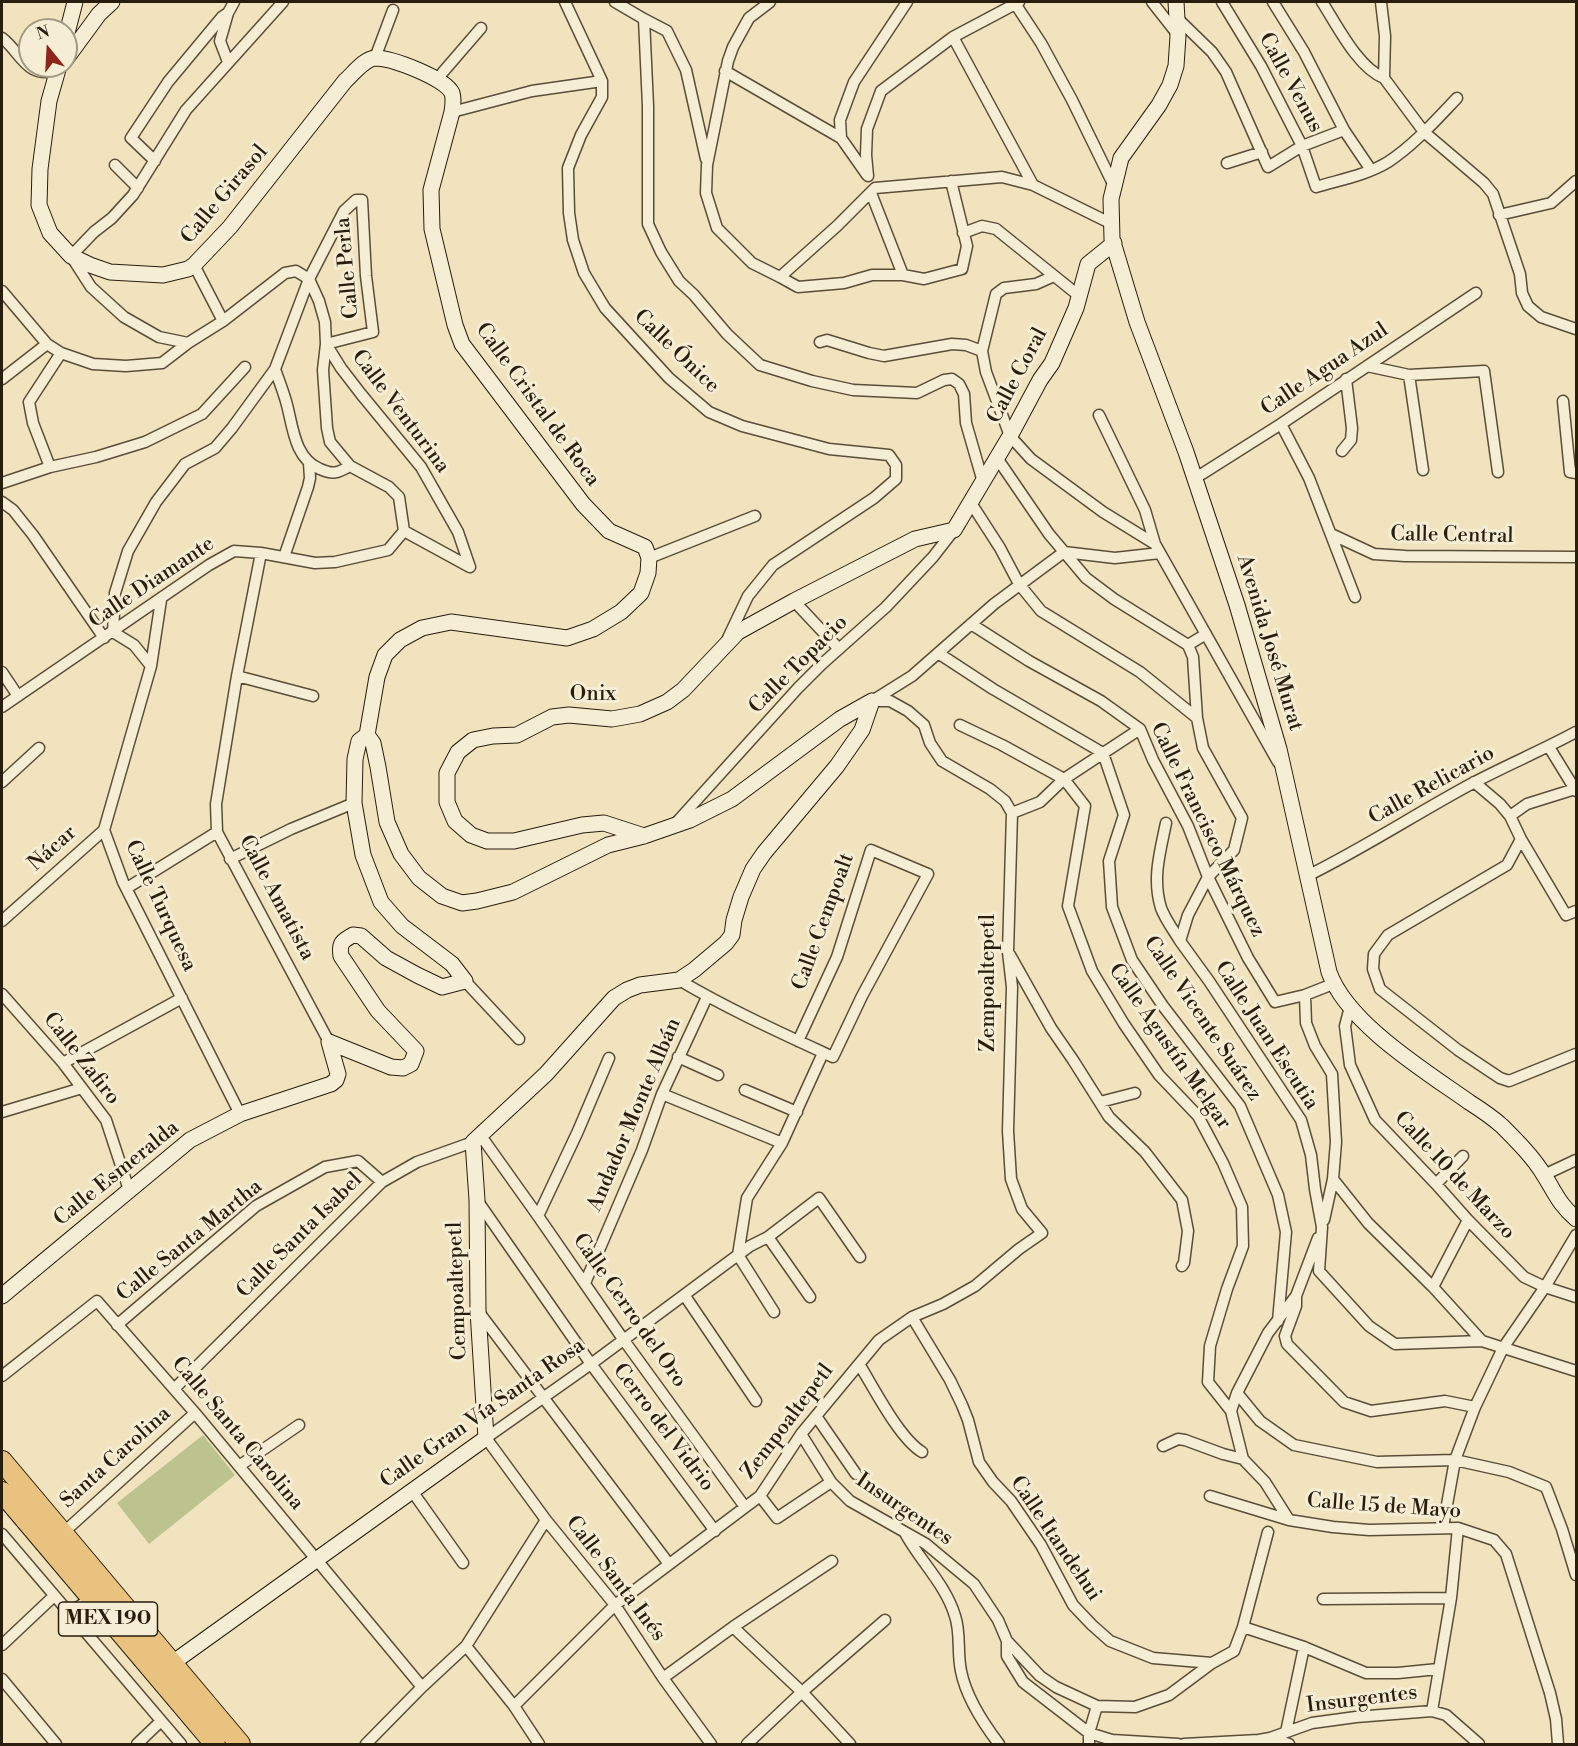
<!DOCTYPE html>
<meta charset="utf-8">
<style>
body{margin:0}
#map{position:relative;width:1578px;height:1746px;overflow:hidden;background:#f0e3bd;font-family:"Libre Bodoni",serif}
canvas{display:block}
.frame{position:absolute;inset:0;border:3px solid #291d0d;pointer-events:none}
.north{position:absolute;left:18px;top:18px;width:60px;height:60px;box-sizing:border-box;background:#f5edd4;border:2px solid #a39a84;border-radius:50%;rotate:342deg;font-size:16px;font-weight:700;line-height:24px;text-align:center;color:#291d0d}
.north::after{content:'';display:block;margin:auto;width:21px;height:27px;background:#8f2418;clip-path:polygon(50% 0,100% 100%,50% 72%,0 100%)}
</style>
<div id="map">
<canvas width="1578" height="1746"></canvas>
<div class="frame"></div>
<div class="north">N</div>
</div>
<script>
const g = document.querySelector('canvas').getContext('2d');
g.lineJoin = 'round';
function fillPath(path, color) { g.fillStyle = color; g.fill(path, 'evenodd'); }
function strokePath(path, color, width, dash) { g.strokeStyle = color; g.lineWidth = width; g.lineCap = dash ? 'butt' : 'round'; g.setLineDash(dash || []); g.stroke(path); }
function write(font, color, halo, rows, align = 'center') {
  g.font = font + ' "Libre Bodoni",serif'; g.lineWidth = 6; g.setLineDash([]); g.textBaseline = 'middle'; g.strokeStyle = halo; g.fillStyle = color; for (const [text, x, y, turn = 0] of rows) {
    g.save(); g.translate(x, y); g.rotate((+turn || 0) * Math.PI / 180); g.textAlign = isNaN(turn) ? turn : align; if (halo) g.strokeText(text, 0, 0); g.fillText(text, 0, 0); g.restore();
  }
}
fillPath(new Path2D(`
 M203,1435l32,40 -86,69 -32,-41z`), '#bdc38e');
const street = new Path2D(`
 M565,2l37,79v16l-21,38 -13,33 1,45 4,27 11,33 21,35 64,70 40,34 33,14 87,23 60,6 7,10v14l-22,19 -101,67 -25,31 -20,42
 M615,2l29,17 23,12 19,39 20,89
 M770,2l-21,16 -16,29 -5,14 -21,104 -1,28 11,35 35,35 28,14 57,-51 38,-38 127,-11 31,8 79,39
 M1014,2l27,41 31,57 42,86
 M1152,2l26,33
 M1222,2l39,64 41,80 14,41c23,-7 51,-12 72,-25 26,-17 48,-42 69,-64
 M1273,2l31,50 40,78 27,40
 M1322,2c15,23 36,66 62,76
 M1381,2l4,34 -1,42 40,54 60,51 9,11 27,80 2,19 6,13 13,11 35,12
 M1177,18l35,34 14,20 42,95 34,-21 42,-16
 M644,19l4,87v118l13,28 18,29 15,14 33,39 33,31 52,16 41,9 64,3 27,-13 8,-1 7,5 5,10 2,29 17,59
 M953,37l80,148
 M2,38c19,14 24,42 56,32
 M375,58l18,-48
 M228,62l-8,-21 8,-28 6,-11
 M725,71l116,67 26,37
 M437,79l44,-51
 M452,112l80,-21 70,-10
 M841,138l-1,-18 14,-38 53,-80
 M155,161l-24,-23 37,-56 54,-65 6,-4
 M1227,163l35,-11
 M115,165l23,23
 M868,176l-2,-21 1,-26 14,-38 72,-54 66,-35
 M871,193l32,82
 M1499,215l52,-12 25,-22
 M963,233l19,-7 14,3 82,66
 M194,265l29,56
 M1054,276l-18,8 -32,4 -8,6 -14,57 4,21 24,64 21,23 72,53 52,32 123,218
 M780,277l18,10 46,-4 28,-8h31l21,4 38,-10 5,-23 -16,-65
 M309,279l10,22 6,21 1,22 -3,26 4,58 3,14 20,24
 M2,291l45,53 14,9 32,11 33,2 36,-3 26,-20 35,-22 62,-48 11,-2 13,8
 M820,342l7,-2 42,13 15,3 68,-12 14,1 16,6
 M188,343l-29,-6 -35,-20 -33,-30 -20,-31 23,-24 18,-14 21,-23 53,-85 97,-108
 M326,344l15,24 20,26 60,73 37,65 12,35
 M1367,366l42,9 75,-4 14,101
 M275,369c4,12 9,24 12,36 6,23 8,54 33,64 13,6 18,4 30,-3l39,21 10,10 5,34
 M1409,375l14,95
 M2,379l45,-35
 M1563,401l7,71 6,1
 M1099,415l46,95 10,34
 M1281,424l28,54 46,119
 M1342,451l9,-11 1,-12 -6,-49
 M997,458l52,76 37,44 28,21 74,46
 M50,467l-17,-44 -4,-21 32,-49
 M1194,479l87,-55 195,-131
 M2,483l48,-16 46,-10 49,-15 57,-28 43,-47
 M2,502l11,8 20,25 71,103
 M971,503l29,45 19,36 22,27 99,61 57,46
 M1331,534l43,20 31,2 171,1
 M261,553l-24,123 -21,128 1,28 112,210
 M284,557l24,-70 2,-9 -1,-15
 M649,558l106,-42
 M161,600l-10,66 -47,164 19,52 117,232
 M794,601l45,48
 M971,624l58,37 72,40 39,28 13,31 35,66 20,51 40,81 27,44 30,-7 28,-11
 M1206,634l-18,11 5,12 4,61 6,30 39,70 -8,32 -26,27 -20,38 -8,26 29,40 92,139 10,35 4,34 7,38 -3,44 50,55 26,18 87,-3
 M938,653l55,36 110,64 21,62 -15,46 3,46 20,53 31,46 77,100 38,89 8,37 -8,89
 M151,666l-17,-21 -21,-13 2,-39 13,-42 28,-49 29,-38 30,-16 17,-20 43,-59 34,-90 35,-68 12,-11h6l4,76 7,56 -47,12
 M2,672l16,24
 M237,676l76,20
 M872,701l40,-25 82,-72 70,-52 51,6 45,-5
 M2,707l207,-142 25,-14 27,2 54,10 20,-1 53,-12 16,-19 66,36
 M960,725l42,20 62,34 21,27 -17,100 24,65 32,53 35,51 39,41 25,47 19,44 1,39 -16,43 -17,57 -2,36 23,29
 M1549,747l27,44
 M2,782l37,-34
 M1474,782l26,22 10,12 11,23 45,76 10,-4
 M1012,813l28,-11 24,-23 76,-50
 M1510,816l17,-12 48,-15
 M1166,823c-6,29 -14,56 -5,85 4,11 13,23 19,33
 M675,824l123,-136 24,-24 64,-57 47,-50 21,-27
 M1521,839l-14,26 -119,70 -14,19 -1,15 7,20 78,61 42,28 9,3 67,-27
 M230,859l61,-30 63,-26
 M1307,876c57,-28 110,-63 166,-93 34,-18 70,-33 103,-51
 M127,888l90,-56
 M2,921l102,-91
 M1010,955l41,73 22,32 36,57 36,35 37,48 6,31 -4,32 -2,3
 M679,980c49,29 102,53 154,77l29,-61 66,-122 -57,-24 -34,107 -39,84
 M465,981l54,58
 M2,994l61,69 43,57 23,70
 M1305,995l1,28 9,23 17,28 4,68 -3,37 -9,41
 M1350,1007l-5,19 5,39 25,55 61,64 32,36 56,57 21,10 31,10
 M678,1057l40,18
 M63,1063l119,-65
 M745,1090l52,22
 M662,1094l120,49
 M1100,1102l35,-9
 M2,1112l80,-24
 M481,1136l57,80 85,123 122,168
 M1544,1175l32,-15
 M1333,1179l35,44 65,64 49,54 94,30
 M1436,1184l27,-28
 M477,1200l114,164 124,167
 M538,1216l40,-85 31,-73
 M768,1237l42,60
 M585,1283l57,-133 20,-56 45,-97
 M1433,1287l35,-67
 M685,1296l71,105
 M1296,1296v10l-11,30 2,8 57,58 27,9 74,-10 30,6
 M478,1311l191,253
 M774,1312l-36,-57 9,-57 35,-55 41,-90
 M912,1317l38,63 12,25 6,15 11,42 14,20 18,19 30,44 32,60 19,20 18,16 43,17 59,5
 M117,1325l139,-119 69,-39 33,-6 24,21
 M859,1364c15,24 40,74 63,88
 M2,1376l95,-75 98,112 227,274
 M174,1389l208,-207 35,-20 56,-20
 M1237,1393l23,28 34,24 83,17 78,-2 54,12 37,15 16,42 14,46
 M816,1416l40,58
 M801,1434l30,48 19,19 76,43 48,40 24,36 9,21v15l16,26 66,51 23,7 66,4
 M1163,1446l15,-7 7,1 38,14 20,5
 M239,1466l60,-41
 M412,1491l51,72
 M760,1496l17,22 54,-36
 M1210,1496l79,24 44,7 36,3 89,-2 36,12 12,14 44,139 6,26 2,25
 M1289,1520l-24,-38 -22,-23 -12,-48 6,-18 31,-60 28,-37 22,-58
 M1443,1527l12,-67 20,-53 28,-59 42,-61 31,-52
 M63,1533l132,-120
 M905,1533c15,28 41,52 50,83 6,17 2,37 6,55 5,26 22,52 38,73
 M2,1534l179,210
 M1323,1599l128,-1
 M68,1613l23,-14
 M733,1627l69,65 48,52
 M1243,1627l25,-95
 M1007,1641l33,35 16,11 41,19 38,1 34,-12 43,-32 22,-12 9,-24 61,20 62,26h32l40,-4
 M2,1645l52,-49
 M466,1646l48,60 25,38
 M663,1678l70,-51 99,-66
 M2,1679l54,65
 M514,1706l101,-101 145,-109 41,-62 78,-94 33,-23 31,-13 32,-18 44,-37 23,-16 -20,-24 -11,-30 -3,-48 4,-144 -4,-35 4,-139 -7,-12 -15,-12 -48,-28 -12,-18 -6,-18 -16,-14 -18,-10h-18
 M1432,1711l19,-113 7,-70
 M1286,1732l18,-85
 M1270,1738l19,6
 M137,1744l24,-23
 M366,1744l56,-57 44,-41 80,-126
 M711,1744l-48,-66 -48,-73 -69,-85 -60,-82 105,-74 159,-118 18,-9 51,-39 41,59
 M747,1744l55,-52 83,-72
 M1089,1744v-11l8,-27
 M1184,1744l75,-4 11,-2 42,-15 44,-6 76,-6 14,4 33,29`);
const secondary = new Path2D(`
 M1176,2l2,34 -2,30 -6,19 -11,20 -38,53 -10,41 1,40 25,83 49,130 51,153 42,144 50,223c18,51 96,99 140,130 11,7 23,15 33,24 15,15 31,31 42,49 12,19 15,29 32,44
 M66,37l9,-35
 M66,59l33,-45 13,-12
 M59,66l-10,35 -9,68 -1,36 11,28 21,23 19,9 20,7 53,3 25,-6 6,-4 36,-38 115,-146c8,-7 19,-22 30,-23 17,0 70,20 77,35 2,6 1,12 0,19l-21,78 1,39 23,96 7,19 121,160 26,27 36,16 4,11 -1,15 -7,20 -20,19 -28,17 -26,9 -116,-16 -29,6 -22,12 -15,15 -8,22 -10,58 6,8 5,24 9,55 14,32 18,24 23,18 20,7 15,-2 36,-9 95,-47 36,-9 46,-16 42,-21 108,-80 32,-18
 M644,836l-40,-13 -22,2 -68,16h-27l-16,-6 -16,-14 -8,-19v-29l11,-21 15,-12 20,-4 24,-1 35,-18 17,-2 43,4 28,-5 27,-12 16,-12 55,-58 56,-31 121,-62 39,-9 56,-94 30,-56 12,-17 24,-55 12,-44 26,-21
 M329,1042l62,25 12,1 8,-4 5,-13 -38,-40 -37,-55c-2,-13 1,-15 12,-21l8,1 25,22 31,17 25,12 23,-6 -13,-17 -50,-38 -21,-24 -18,-47 -9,-52 1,-44 4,-18 8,-6
 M2,1296l188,-156 50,-26 91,-30 5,-4 2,-6 -9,-32
 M171,1664l315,-226 -8,-127 -1,-111 -4,-58 73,-68 68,-76 13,-8 13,-5 39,-5 15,-10 32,-27 6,-8 2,-15 7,-23 12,-28 11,-16 73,-87 25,-36 10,-29`);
const highway = new Path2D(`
 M2,1461l238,283
 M2,1492l213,252`);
strokePath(street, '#5b4e39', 13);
strokePath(secondary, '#291d0d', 17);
strokePath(highway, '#291d0d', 22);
strokePath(street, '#f5edd4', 10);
strokePath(secondary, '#f5edd4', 15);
strokePath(highway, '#e8c27e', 20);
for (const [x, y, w] of [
 [108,1619,99]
]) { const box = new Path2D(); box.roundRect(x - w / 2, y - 17, w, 34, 4.5); g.fillStyle = '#f5edd4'; g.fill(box); strokePath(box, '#291d0d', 1.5); }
write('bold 20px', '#291d0d', null, [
 ["MEX 190",108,1619]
]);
write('21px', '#291d0d', '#f5edd4', [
 ["Calle Venus",1290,83,61],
 ["Calle Girasol",225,195,-50],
 ["Calle Perla",348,268,-95],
 ["Calle Ónice",676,352,44],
 ["Calle Agua Azul",1325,370,-34],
 ["Calle Coral",1018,376,-62],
 ["Calle Cristal de Roca",537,405,54],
 ["Calle Venturina",400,412,53],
 ["Calle Central",1452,536,1],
 ["Calle Diamante",152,583,-34],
 ["Avenida José Murat",1269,643,73],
 ["Calle Topacio",799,665,-45],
 ["Onix",593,695],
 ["Calle Relicario",1432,786,-29],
 ["Calle Francisco Márquez",1207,830,64],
 ["Nácar",53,849,-42],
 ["Calle Amatista",276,898,62],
 ["Calle Turquesa",160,906,65],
 ["Calle Cempoalt",824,922,-70],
 ["Zempoaltepetl",989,983,-90],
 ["Calle Vicente Suárez",1202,1019,56],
 ["Calle Juan Escutia",1266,1036,57],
 ["Calle Agustín Melgar",1169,1047,55],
 ["Calle Zafiro",81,1059,52],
 ["Andador Monte Albán",635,1115,-67],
 ["Calle Esmeralda",117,1174,-39],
 ["Calle 10 de Marzo",1454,1176,47],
 ["Calle Santa Isabel",300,1236,-45],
 ["Calle Santa Martha",190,1241,-39],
 ["Cempoaltepetl",458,1291,-92],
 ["Calle Cerro del Oro",629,1311,55],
 ["Calle Gran Vía Santa Rosa",483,1414,-35],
 ["Zempoaltepetl",788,1422,-53],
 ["Cerro del Vidrio",663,1428,53],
 ["Calle Santa Carolina",237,1434,50],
 ["Santa Carolina",116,1458,-42],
 ["Calle 15 de Mayo",1384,1507,4],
 ["Insurgentes",904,1510,34],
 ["Calle Itandehui",1055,1539,56],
 ["Calle Santa Inés",615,1579,53],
 ["Insurgentes",1362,1700,-7]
]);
</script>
